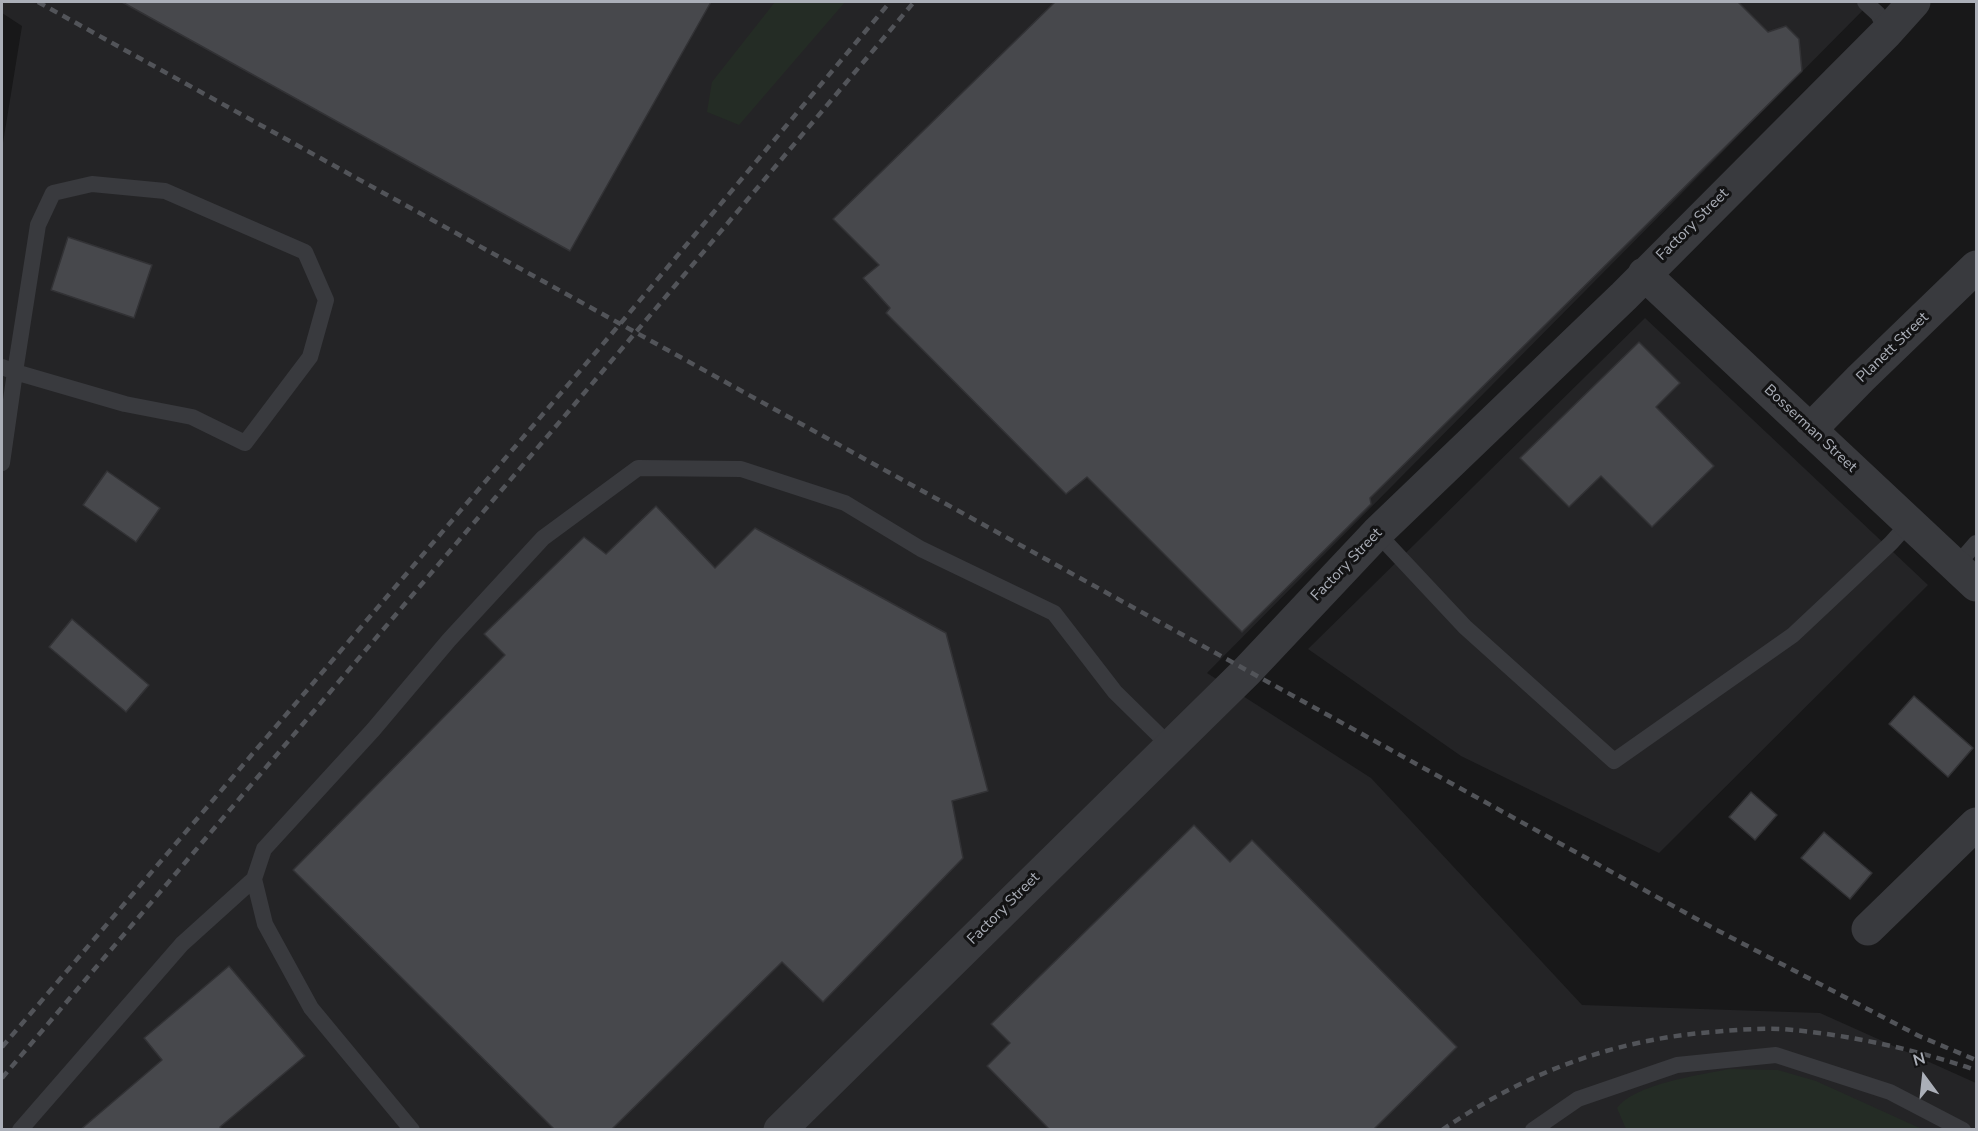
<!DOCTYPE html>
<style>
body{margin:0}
#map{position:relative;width:1978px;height:1131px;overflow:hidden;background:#181819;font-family:"Nunito Sans",sans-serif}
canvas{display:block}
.frame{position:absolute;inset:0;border:3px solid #abafb8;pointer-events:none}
.north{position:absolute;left:1894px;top:1047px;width:60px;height:60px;-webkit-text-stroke:4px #131314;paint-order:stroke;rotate:345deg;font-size:16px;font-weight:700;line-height:24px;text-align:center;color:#abafb8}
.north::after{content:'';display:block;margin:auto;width:21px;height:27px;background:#abafb8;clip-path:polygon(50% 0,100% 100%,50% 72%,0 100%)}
</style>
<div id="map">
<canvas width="1978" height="1131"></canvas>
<div class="frame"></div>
<div class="north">N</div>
</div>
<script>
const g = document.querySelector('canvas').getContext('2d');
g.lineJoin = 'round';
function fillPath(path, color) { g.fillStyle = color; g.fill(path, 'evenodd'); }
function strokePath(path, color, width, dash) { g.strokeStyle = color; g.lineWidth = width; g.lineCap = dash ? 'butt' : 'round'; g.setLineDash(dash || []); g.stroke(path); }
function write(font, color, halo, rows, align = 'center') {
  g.font = font + ' "Nunito Sans",sans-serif'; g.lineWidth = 6; g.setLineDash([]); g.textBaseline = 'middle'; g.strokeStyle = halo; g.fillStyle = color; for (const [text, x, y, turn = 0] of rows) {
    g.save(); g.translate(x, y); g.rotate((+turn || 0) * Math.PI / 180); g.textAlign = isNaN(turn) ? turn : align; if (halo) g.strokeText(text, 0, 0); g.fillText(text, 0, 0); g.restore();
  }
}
fillPath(new Path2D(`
 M2,2h1869l-664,671 164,105 211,227 238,8 156,70v46l-1974,1v-981l20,-123 -20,-13z
 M1645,318l283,267 -269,268 -198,-97 -153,-107z`), '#242426');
fillPath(new Path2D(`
 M775,2h70l-106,123 -32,-13 5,-30z
 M1729,1069l49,1 38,11 106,48h-296l-9,-21c17,-24 83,-33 112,-39z`), '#242c25');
const building = new Path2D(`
 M122,2h589l-141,249z
 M1055,2h683l30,30 18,-6 13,13 3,32 -432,427 1,6 -129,128 -155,-155 -21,17 -180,-181 4,-5 -27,-30 16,-13 -46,-46z
 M68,237l84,28 -18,53 -83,-28z
 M1639,342l41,41 -24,24 58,59 -62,61 -51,-51 -32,31 -49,-49z
 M107,471l53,37 -24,34 -53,-37z
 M656,506l59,62 40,-40 191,105 42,158 -36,10 11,57 -140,144 -41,-40 -171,168h-56l-262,-260 212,-215 -21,-21 100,-97 22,17z
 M72,619l77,66 -23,27 -77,-65z
 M1914,696l59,52 -25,29 -59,-53z
 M1751,792l26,23 -22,25 -26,-23z
 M1194,825l36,37 22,-22 205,207 -84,83h-323l-63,-64 23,-23 -19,-19z
 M1824,832l48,41 -22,26 -49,-41z
 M229,966l76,90 -85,71 2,3h-142l82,-70 -18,-22z`);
fillPath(building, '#47484c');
strokePath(building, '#323235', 1.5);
strokePath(new Path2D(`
 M1865,2l13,12 9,18
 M92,184l73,7 140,61 21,48 -16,57 -65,86 -53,-26 -67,-13 -110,-32 23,-147 15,-32z
 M2,367l13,5 -13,91
 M1377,533l88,94 149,134 179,-126 98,-92 18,-20
 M1956,566l20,-23
 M20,1130l162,-186 72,-65
 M412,1130l-101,-122 -46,-84 -11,-45 10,-30 109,-119 76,-90 94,-102 95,-70 103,1 104,34 76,46 133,64 61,79 55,54
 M1533,1130l45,-31 99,-34 99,-10 114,37 73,38`), '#393a3e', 16);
strokePath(new Path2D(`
 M1644,274l332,311
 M1810,430l51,-52 115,-111
 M1868,929l108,-105
 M780,1130l467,-459 130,-138 247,-237 263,-264 27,-30`), '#393a3e', 33);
strokePath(new Path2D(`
 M38,2l1675,926 206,108 57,24
 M2,1047l618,-723 270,-322
 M2,1078l634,-746 278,-330
 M1442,1130c83,-57 170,-90 270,-98 23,-2 46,-4 69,-3 67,5 132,20 195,41`), '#525459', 4.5, [8, 6]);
write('15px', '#abafb8', '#131314', [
 ["Factory Street",1693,225,-45],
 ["Planett Street",1893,348,-44],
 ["Bosserman Street",1810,429,43],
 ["Factory Street",1347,565,-46],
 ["Factory Street",1004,909,-45]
]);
</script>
